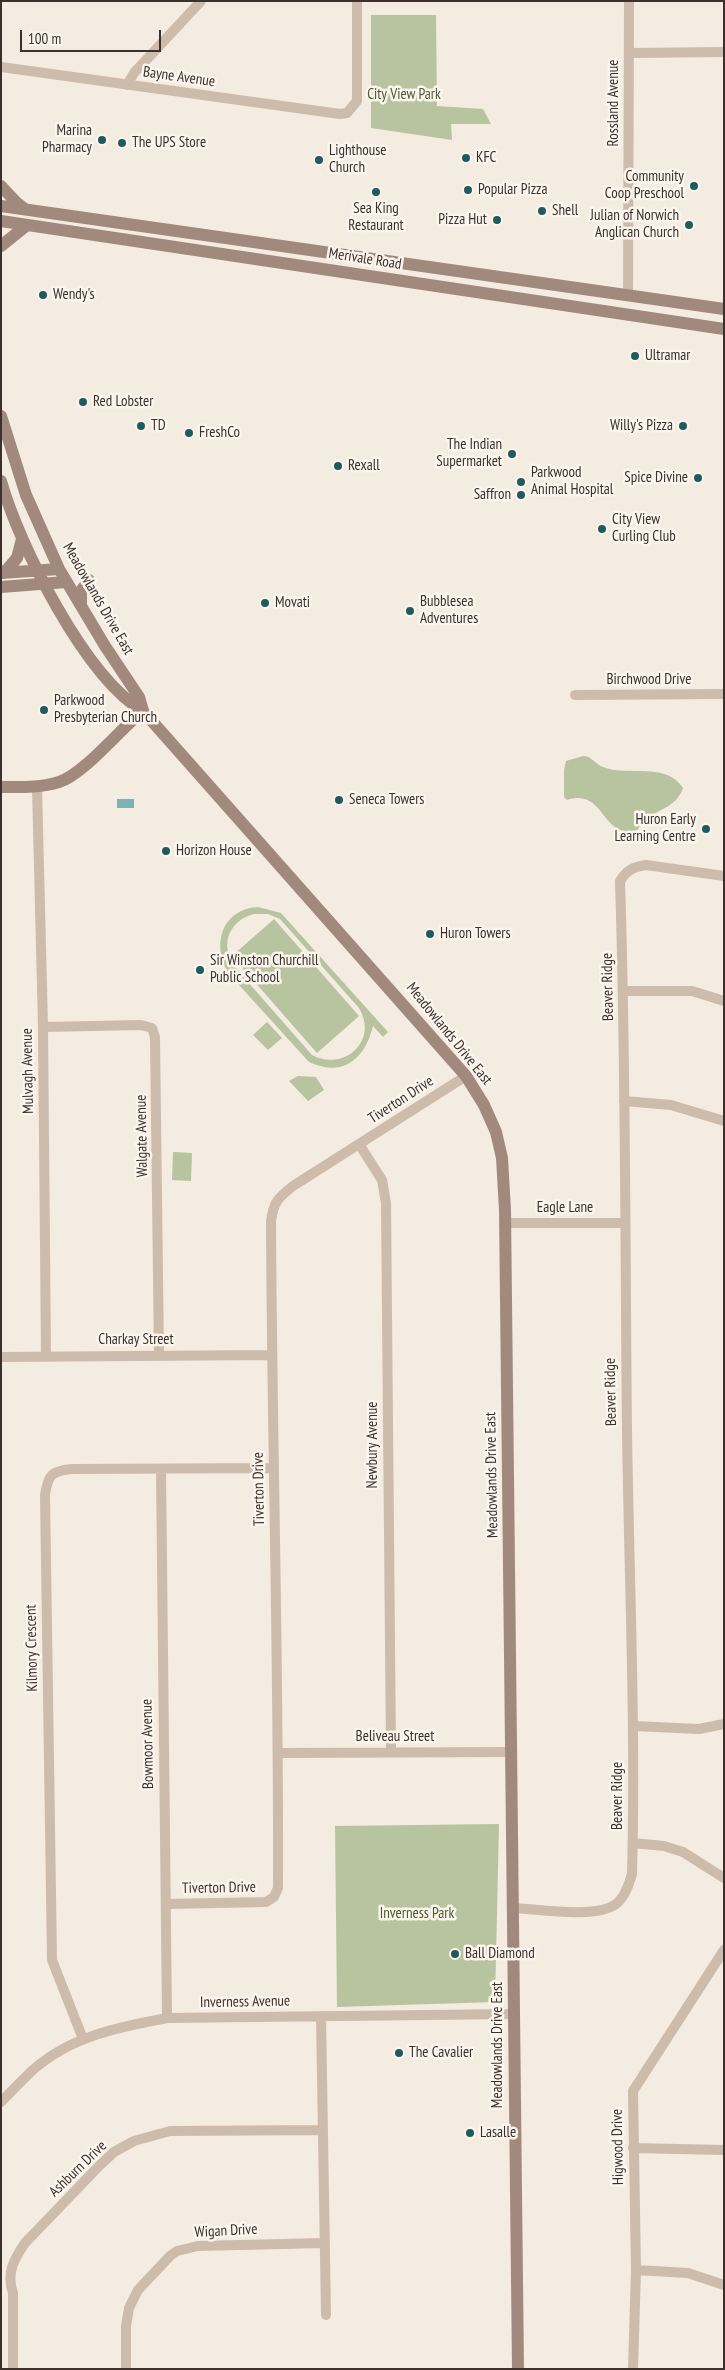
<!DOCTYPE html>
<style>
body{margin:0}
#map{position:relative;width:725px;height:2370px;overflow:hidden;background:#f4ebe1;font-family:"PT Sans Narrow",sans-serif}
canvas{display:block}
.frame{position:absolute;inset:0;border:2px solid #3b302b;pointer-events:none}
.scale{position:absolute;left:20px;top:30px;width:141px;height:22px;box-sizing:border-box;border:2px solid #3b302b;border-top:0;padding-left:6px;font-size:15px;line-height:18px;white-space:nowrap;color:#3b302b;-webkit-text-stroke:4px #fbf5ee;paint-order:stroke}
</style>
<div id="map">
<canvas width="725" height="2370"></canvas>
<div class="frame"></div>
<div class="scale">100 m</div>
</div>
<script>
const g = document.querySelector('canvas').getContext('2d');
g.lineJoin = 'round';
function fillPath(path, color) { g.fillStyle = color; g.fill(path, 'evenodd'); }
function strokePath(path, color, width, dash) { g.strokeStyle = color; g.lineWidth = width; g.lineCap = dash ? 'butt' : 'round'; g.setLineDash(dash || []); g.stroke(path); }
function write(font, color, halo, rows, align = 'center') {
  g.font = font + ' "PT Sans Narrow",sans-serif'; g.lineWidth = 5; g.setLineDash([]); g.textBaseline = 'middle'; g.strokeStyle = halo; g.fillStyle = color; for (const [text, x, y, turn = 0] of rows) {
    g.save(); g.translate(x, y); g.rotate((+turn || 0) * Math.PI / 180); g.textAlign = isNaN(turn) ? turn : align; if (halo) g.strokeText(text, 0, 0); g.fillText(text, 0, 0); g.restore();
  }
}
fillPath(new Path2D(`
 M371,15h65l1,91 46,3 8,15h-40l1,16 -81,-12z
 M583,756c9,0 12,8 20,11 24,10 63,-6 80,21 -6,18 -22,20 -36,31 -5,3 -8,9 -11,13 -36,5 -31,-44 -69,-32l-3,-3v-27l2,-9z
 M258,907l23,6 107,119 -5,5 -10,-11c-8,33 -30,52 -64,36l-80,-88c-18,-28 -8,-65 29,-67zM254,914h14l12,5 79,89c20,33 -15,64 -47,47l-79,-90c-13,-22 -3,-45 21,-51z
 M274,919l85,97 -42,37 -85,-97z
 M267,1022l15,16 -14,12 -15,-15z
 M298,1076l18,1 8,13 -16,11 -19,-20z
 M173,1152l19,1 -1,28 -19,-1z
 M499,1824l-4,178 -158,5 -2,-181z`), '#b8c4a0');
fillPath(new Path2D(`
 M117,799h17v9h-17z`), '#7fb0b2');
strokePath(new Path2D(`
 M629,53l95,-1
 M1,67l339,47 7,-1 10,-12v-100
 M127,85l7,-12 67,-72
 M628,294l1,-293
 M575,695l149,-1
 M37,787l6,240 3,329
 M624,991h68l32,10
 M43,1027l98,-2 11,3 3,9 4,318
 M624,1101l47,4 53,16
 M359,1144l23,36 4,23 5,549
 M505,1223h119
 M1,1357l271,-2
 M161,1470l6,548
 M633,1726l66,3 25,-5
 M280,1753l231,-1
 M633,1843l31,3 19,6 41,26
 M167,1904l99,-2 8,-5 4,-9c1,-223 -6,-445 -7,-667 3,-20 7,-23 22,-35l173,-110
 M513,1908c25,1 83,11 103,-4 9,-7 13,-20 16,-30 4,-148 -3,-296 -5,-444 -2,-183 -1,-366 -7,-549 7,-11 13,-14 26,-16l78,11
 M321,2016l5,299
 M83,2039l-31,-79 -7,-465c3,-20 6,-24 27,-26l201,-1
 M1,2102c11,-11 22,-23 33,-33 38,-33 85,-42 133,-51l347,-4
 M633,2148l91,2
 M636,2270l52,3 36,12
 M13,2369v-76c-7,-20 1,-34 12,-50l74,-77 15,-14 20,-11 36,-10 153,-1
 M126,2369v-43l3,-18 9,-18 32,-34 7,-5 21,-5 126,-3
 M633,2369l3,-99 -3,-179 91,-141`), '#cdbbac', 10);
strokePath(new Path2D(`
 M1,186l16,17 8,6
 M1,206l723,103
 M1,221l723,108
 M1,246l26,-21
 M1,416l25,79 33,74 46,77 34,51 4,14
 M1,481c18,64 84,196 142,230l323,365 18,29 12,27 6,26 3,52 13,1159
 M1,573l58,-4
 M4,573l13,-15 5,-19
 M1,587l65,-5
 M81,606v-15l8,-11
 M1,787c19,0 39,1 58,-5 24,-7 62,-54 84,-71`), '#a18a7d', 12);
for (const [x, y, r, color] of [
 [102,140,5,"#1f5a5e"],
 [122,143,5,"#1f5a5e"],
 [466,158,5,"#1f5a5e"],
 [319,160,5,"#1f5a5e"],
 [694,186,5,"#1f5a5e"],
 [468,190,5,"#1f5a5e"],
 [376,192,5,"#1f5a5e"],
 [542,211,5,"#1f5a5e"],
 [497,220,5,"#1f5a5e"],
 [689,225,5,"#1f5a5e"],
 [43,295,5,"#1f5a5e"],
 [635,356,5,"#1f5a5e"],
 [83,402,5,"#1f5a5e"],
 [141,426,5,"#1f5a5e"],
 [683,426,5,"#1f5a5e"],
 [189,433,5,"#1f5a5e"],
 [512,454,5,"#1f5a5e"],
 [338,466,5,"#1f5a5e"],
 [698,478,5,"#1f5a5e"],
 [521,482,5,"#1f5a5e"],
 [521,495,5,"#1f5a5e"],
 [602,529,5,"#1f5a5e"],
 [265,603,5,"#1f5a5e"],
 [410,611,5,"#1f5a5e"],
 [44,710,5,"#1f5a5e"],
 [339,800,5,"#1f5a5e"],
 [706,829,5,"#1f5a5e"],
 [166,851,5,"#1f5a5e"],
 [430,934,5,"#1f5a5e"],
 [200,970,5,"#1f5a5e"],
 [455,1954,5,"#1f5a5e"],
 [399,2053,5,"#1f5a5e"],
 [470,2133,5,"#1f5a5e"]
]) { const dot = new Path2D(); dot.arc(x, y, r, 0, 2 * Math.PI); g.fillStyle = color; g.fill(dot); strokePath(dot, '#fbf5ee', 2); }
write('15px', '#3b302b', '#fbf5ee', [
 ["Bayne Avenue",179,77,8],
 ["Rossland Avenue",614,103,-90],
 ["Merivale Road",365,259,9],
 ["Meadowlands Drive East",98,599,60],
 ["Birchwood Drive",649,680],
 ["Beaver Ridge",608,987,-91],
 ["Meadowlands Drive East",449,1034,51],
 ["Mulvagh Avenue",28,1071,-91],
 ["Tiverton Drive",401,1100,-33],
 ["Walgate Avenue",142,1136,-91],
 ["Eagle Lane",565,1208],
 ["Charkay Street",136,1340],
 ["Beaver Ridge",611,1392,-91],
 ["Newbury Avenue",373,1445,-90],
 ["Meadowlands Drive East",492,1475,-91],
 ["Tiverton Drive",259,1489,-91],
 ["Kilmory Crescent",32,1648,-91],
 ["Beliveau Street",395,1737],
 ["Bowmoor Avenue",148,1744,-91],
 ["Beaver Ridge",618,1796,-90],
 ["Tiverton Drive",219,1888,-1],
 ["Inverness Avenue",245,2002,-1],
 ["Meadowlands Drive East",498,2045,-90],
 ["Higwood Drive",618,2147,-91],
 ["Ashburn Drive",78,2169,-44],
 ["Wigan Drive",226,2231,-3]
]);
write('15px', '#4a5a2e', '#fbf5ee', [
 ["City View Park",404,95],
 ["Inverness Park",417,1914]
]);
write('15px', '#3b302b', '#fbf5ee', [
 ["Marina",92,131,"right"],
 ["Pharmacy",92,148,"right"],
 ["The UPS Store",132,143],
 ["Lighthouse",329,151],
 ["Church",329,168],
 ["KFC",476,158],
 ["Community",684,177,"right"],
 ["Coop Preschool",684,194,"right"],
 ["Popular Pizza",478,190],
 ["Sea King",376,209,"center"],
 ["Restaurant",376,226,"center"],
 ["Shell",552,211],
 ["Julian of Norwich",679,216,"right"],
 ["Anglican Church",679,233,"right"],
 ["Pizza Hut",487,220,"right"],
 ["Wendy's",53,295],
 ["Ultramar",645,356],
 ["Red Lobster",93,402],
 ["TD",151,426],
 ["Willy's Pizza",673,426,"right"],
 ["FreshCo",199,433],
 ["The Indian",502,445,"right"],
 ["Supermarket",502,462,"right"],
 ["Rexall",348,466],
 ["Parkwood",531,473],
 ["Animal Hospital",531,490],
 ["Spice Divine",688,478,"right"],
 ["Saffron",511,495,"right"],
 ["City View",612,520],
 ["Curling Club",612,537],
 ["Bubblesea",420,602],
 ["Adventures",420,619],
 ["Movati",275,603],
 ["Parkwood",54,701],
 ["Presbyterian Church",54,718],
 ["Seneca Towers",349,800],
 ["Huron Early",696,820,"right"],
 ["Learning Centre",696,837,"right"],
 ["Horizon House",176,851],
 ["Huron Towers",440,934],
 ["Sir Winston Churchill",210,961],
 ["Public School",210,978],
 ["Ball Diamond",465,1954],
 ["The Cavalier",409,2053],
 ["Lasalle",480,2133]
], 'left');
</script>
